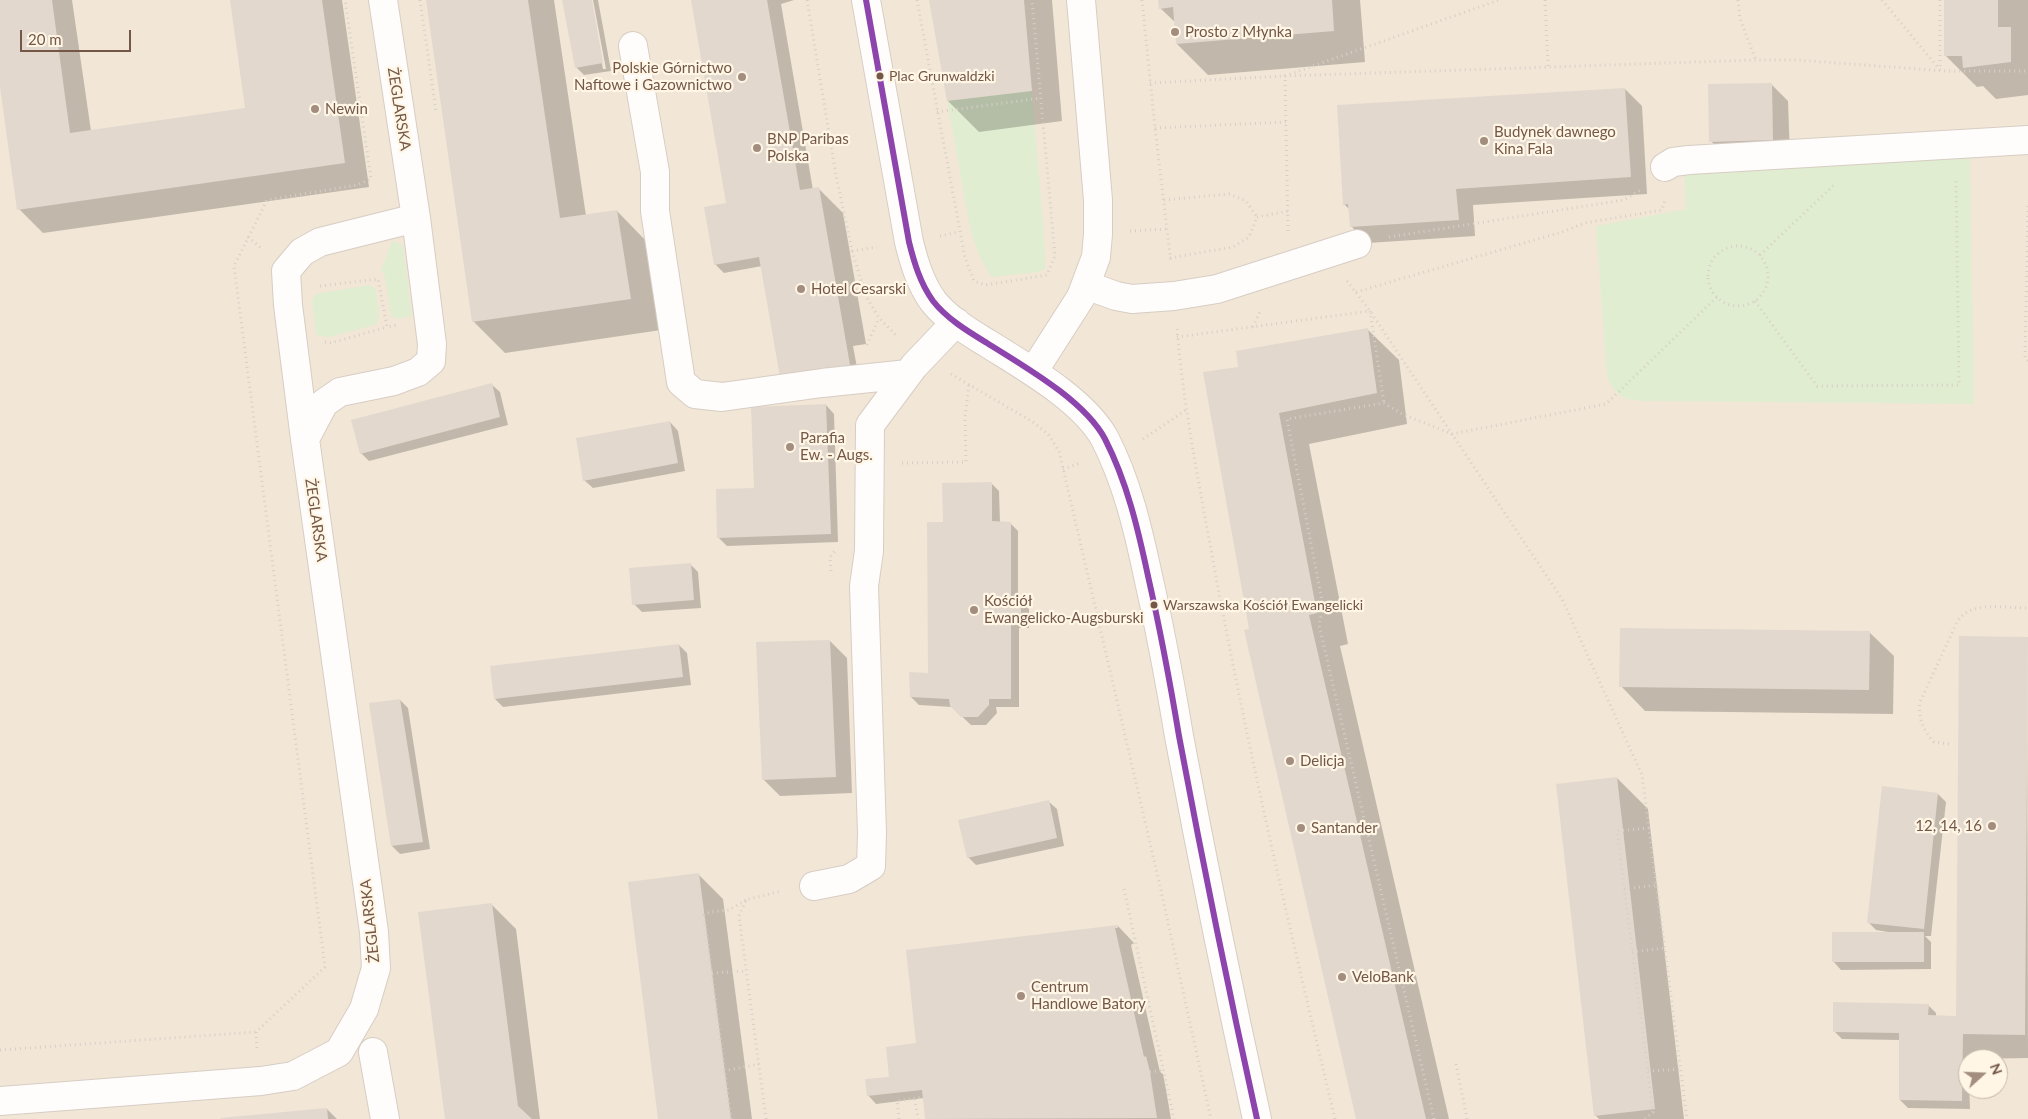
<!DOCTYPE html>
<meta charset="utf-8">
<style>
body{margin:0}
#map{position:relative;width:2028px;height:1119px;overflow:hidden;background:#f6f0e6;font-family:Lato,sans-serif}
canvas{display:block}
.north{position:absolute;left:1958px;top:1049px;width:50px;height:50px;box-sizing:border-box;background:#fff6e6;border:1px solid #c7b6a6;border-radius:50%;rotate:70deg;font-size:14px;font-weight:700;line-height:20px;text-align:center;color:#745746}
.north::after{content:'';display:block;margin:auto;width:18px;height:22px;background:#a28d7e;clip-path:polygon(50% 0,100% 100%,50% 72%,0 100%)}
.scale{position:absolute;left:20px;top:30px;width:111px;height:22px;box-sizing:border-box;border:2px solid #745746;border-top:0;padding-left:6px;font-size:15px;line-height:18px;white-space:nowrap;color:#745746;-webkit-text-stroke:4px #fff6e6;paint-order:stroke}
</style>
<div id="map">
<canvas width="2028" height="1119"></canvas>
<div class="north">N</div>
<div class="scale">20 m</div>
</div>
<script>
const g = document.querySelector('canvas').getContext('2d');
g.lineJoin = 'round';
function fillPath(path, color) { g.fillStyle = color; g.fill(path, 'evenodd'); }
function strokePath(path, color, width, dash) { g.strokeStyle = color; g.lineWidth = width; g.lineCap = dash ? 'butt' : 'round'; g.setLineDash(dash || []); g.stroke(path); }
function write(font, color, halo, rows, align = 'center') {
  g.font = font + ' Lato,sans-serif'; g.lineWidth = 4.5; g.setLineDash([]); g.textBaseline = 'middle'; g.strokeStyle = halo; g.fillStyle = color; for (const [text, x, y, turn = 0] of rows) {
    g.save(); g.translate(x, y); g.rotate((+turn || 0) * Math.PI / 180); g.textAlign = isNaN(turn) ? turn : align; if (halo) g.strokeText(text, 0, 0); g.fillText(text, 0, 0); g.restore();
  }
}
fillPath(new Path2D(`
 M0,0h2028v1119h-2028zM1968,1059h30v30h-30z`), '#f2e6d6');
fillPath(new Path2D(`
 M929,0h95l20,235 1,33 -6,4 -48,5 -12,-22 -8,-22z
 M1970,153l4,251 -327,-3c-24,-1 -29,-2 -40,-24l-11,-151 90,-17 -2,-38z
 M392,241l9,3 2,4 9,68 -15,3 -6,-3 -7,-44 -3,-1z
 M369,285l7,4 3,29 -4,7 -47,12 -12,-2 -4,-35 4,-6z`), '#e1edd0');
fillPath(new Path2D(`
 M0,0h72l19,131 156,-22 -16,-109h111l27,187 -326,46 -24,-24 -19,-131z
 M427,0h127l32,216 31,-5 31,32 13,87 -156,23 -32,-32z
 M564,0h26l13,69h3l-13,-69h5l13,71 -27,4 -8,-8z
 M698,0h96l-13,4 32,186 6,-1 24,24 23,131 -13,2 5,27 -68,12 -28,-119 -38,7 -9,-9 14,-60z
 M930,0h122l10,121 -83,11 -31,-31z
 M1160,0h200l5,62 -157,13 -31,-31 -1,-21 -16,-15z
 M1945,0h83v95l-32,4 -13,-13 -6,1 -32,-32z
 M1772,85l16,16 2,56 -63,1 -16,-17z
 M1625,89l17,17 5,88 -174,11 2,31 -107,7 -17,-17 -1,-16 -6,-6z
 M1367,329l32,31 8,64 -98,20 39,200 -8,2 109,473h-92l-106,-489 -11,-262z
 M491,384l9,8 8,33 -139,36 -8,-8z
 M826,405l8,9 4,128 -111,4 -9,-9 37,-48z
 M670,422l8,9 7,40 -92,17 -9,-8z
 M991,483l8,8 1,32h10l8,8v69l11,9v19h-10v79h-23l1,6 -11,12h-15l-19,-18 -33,-2 -8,-8 18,-23 15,-151z
 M690,564l8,8 3,36 -59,4 -8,-8z
 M1869,632l25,24 -1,58 -248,-3 -24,-25z
 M2027,638l1,420 -60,1 2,50 -62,-1 -8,-8v-60l-58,-1 -8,-8 94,-26 8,8v4h21z
 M830,641l17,17 5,135 -72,3 -17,-17z
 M679,645l8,8 4,32 -188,22 -8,-8z
 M400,700l8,8 22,141 -30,5 -8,-8z
 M1617,778l31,31 36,310h-85l-4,-4z
 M1938,794l8,8 -15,134h-6l6,6v27l-90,1 -8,-9 55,-27v-2l-12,-2 -8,-8z
 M1048,801l9,8 7,37 -88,19 -8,-8z
 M699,875l24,24 29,220h-93z
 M491,904l25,25 24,190h-94z
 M1118,926l16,17 -3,2 29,127 3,2 3,16 5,29h-244l-3,-21 -48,6 -8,-9 23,-17 25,-34z
 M327,1109l10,10h-117z`), '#0003');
fillPath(new Path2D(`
 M0,0h52l18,133 175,-25 -15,-108h92l23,163 -328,47 -17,-123z
 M426,0h102l32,218 57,-8 14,89 -159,23z
 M562,0h30l11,63 -28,5z
 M691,0h76l33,190 19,-3 31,178 -70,12 -21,-120 -45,8 -10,-58 22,-4z
 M929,0h95l8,91 -85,10z
 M1158,0h174l2,31 -158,13 -3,-37 -14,2z
 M1944,0h54v27h13v35l-48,6 -1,-12h-18z
 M1772,83l1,57 -64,2 -1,-58z
 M1625,88l6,89 -175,12 3,31 -109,7 -2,-23 -5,1 -6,-100z
 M1368,328l9,65 -98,20 38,200 -8,2 117,504h-70l-112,-489 5,-1 -46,-257 35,-5 -2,-16z
 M492,383l8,34 -140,37 -9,-34z
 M826,404l5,130 -114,4 -1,-49 38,-1 -3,-81z
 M670,421l8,42 -95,18 -7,-43z
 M992,482v39l19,1v77h10v21h-10v79h-22v6l-11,12h-17l-11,-11 -1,-7 -39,-2 -1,-25 19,1 -1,-151h16l-1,-39z
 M691,563l3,37 -62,5 -3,-37z
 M1620,628l250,3 -1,59 -250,-3z
 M1959,636l69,1 -3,398 -62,-1 -1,67 -63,-1v-67l-66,-1v-30l96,2 -1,11 28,1z
 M830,640l6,137 -74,3 -6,-138z
 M679,644l4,33 -189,22 -4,-33z
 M400,699l23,143 -32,4 -22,-143z
 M1617,777l38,332 -61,7 -38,-332z
 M1882,786l56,7 -14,136 -57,-6z
 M1049,800l8,38 -90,20 -9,-38z
 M699,873l32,246h-73l-30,-237z
 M492,903l26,203 14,13h-87l-27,-207z
 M1118,925v3h-3l29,129 2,-1 4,16 7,46 -232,1 -3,-29 -55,6 -2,-17 24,-2 -3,-30 30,-4 -10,-93z
 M1832,932h92v30h-92z
 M327,1108l1,11h-107l-1,-1z`), '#e3d8ce');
const minor = new Path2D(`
 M866,0l43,242c5,20 11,41 24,59 14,18 36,31 54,42 38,24 97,57 118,96 22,43 33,90 43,137 12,53 22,106 31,160 24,128 50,256 78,383
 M633,46l22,126v39l26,171 14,12 27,3 100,-14 86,-9
 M1665,167l8,-5 16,-2 339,-20
 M1086,285l30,11 16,3 42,-3 43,-7 140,-45
 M1033,372l48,-75 15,-40 2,-23v-34l-17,-200
 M305,439l19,-36 16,-11 54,-11 24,-9 13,-11 1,-17 -16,-126 -33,-218
 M814,886l35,-7 22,-13 1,-33 -8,-247 5,-35 1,-126 44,-59 42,-44
 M373,1052l12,67
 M0,1101l261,-20 32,-5 46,-24 25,-43 12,-41 -2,-36 -69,-493 -17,-134 -2,-34 16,-19 18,-10 96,-24`);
strokePath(minor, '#d7cdc4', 30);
strokePath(new Path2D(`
 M420,0l16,111
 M807,0l29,175 16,76 14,45 13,22 18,18
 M917,0l48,258 9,23 12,4 61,-10 8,-19 -23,-256
 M1142,0l13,128 16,135
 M1545,0l3,67
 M1738,0l2,19 16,41
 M1882,0l58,70
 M1940,0v69
 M1150,83l135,-7 471,-16h41l149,11h82
 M937,112l104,-14
 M1155,128l131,-6
 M1164,200l65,-6 17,7 11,16
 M2028,206l-3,152 3,3
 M1257,217l32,-6
 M1130,231l37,-2
 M1288,231l-3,-155 214,-76
 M940,236l19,-4
 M248,237l13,11
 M1389,237l235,-37 18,-11
 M1708 276a30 30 0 1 1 60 0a30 30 0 1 1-60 0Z
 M852,251l25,-4
 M1760,255l74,-70
 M1170,258l63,-11 16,-10 8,-20
 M1347,281l23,30 192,288 80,176 45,344
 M320,286l58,-7 9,48 10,-2
 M1356,292l206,-60 23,-9 77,-13 3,-11
 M1755,301l62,85 142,-1 -3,-207
 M1253,327l8,-18
 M1177,329c7,83 24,165 39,248 34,182 76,362 119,542
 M1177,337l193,-26 14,92
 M325,342l6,1 56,-16
 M867,345l12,-27
 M951,374l82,48 15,12 11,17 101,435 51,233
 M1143,439l43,-29
 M902,463l64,-1 -1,-45 4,-33
 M1063,469l18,-6
 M831,571l-1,-14 5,-6
 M1949,744l-15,-2c-11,-12 -16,-24 -14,-40l37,-80c13,-22 49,-14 71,-14
 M1124,889l50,230
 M1624,889l33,-4
 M1632,952l33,-4
 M712,973l34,-2
 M257,1048l-1,-16 69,-65 -91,-701 33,-66 90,-15 14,-6 -26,-179
 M0,1050l256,-18
 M1456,1064l11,55
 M724,1071l35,-7
 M1648,1071l33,-2
 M1150,1072l13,-2
 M915,1099l3,20
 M731,1119l-27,-204 6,-3 19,-2 17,-10
 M766,1119l-27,-203 7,-16 35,-9
 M899,1119l-2,-18 26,-4
 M1434,1119l-115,-494 4,-19 -36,-187 97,-16 18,11 50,20 154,-30 111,-107
 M1645,1119l8,-7 -36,-281 32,-3`), '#d7cfc8', 3, [1, 4]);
strokePath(minor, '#fefdfb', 28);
strokePath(new Path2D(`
 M866,0l43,242c5,20 11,41 24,59 14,18 36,31 54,42 38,24 97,57 118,96 22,43 33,90 43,137 12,53 22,106 31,160 24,128 50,256 78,383`), '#8e44ad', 6);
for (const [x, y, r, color] of [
 [1175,32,5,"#a28d7e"],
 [880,76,4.5,"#745746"],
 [742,77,5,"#a28d7e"],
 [315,109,5,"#a28d7e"],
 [1484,141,5,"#a28d7e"],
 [757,148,5,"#a28d7e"],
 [801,289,5,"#a28d7e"],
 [790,447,5,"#a28d7e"],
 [1154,605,4.5,"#745746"],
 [974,610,5,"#a28d7e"],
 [1290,761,5,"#a28d7e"],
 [1992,826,5,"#a28d7e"],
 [1301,828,5,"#a28d7e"],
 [1342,977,5,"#a28d7e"],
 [1021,996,5,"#a28d7e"]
]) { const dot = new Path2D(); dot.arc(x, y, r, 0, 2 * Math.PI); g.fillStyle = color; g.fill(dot); strokePath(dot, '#fff6e6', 2); }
write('14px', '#745746', '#fff6e6', [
 ["Plac Grunwaldzki",889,76],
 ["Warszawska Kościół Ewangelicki",1163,605]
], 'left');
write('15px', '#745746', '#fff6e6', [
 ["Prosto z Młynka",1185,32],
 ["Polskie Górnictwo",732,68,"right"],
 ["Naftowe i Gazownictwo",732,85,"right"],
 ["Newin",325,109],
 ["Budynek dawnego",1494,132],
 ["Kina Fala",1494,149],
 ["BNP Paribas",767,139],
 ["Polska",767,156],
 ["Hotel Cesarski",811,289],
 ["Parafia",800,438],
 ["Ew. - Augs.",800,455],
 ["Kościół",984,601],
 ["Ewangelicko-Augsburski",984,618],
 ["Delicja",1300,761],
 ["12, 14, 16",1982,826,"right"],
 ["Santander",1311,828],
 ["VeloBank",1352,977],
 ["Centrum",1031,987],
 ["Handlowe Batory",1031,1004]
], 'left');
write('15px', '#745746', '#fff6e6', [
 ["ŻEGLARSKA",399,109,81],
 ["ŻEGLARSKA",316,520,82],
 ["ŻEGLARSKA",370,921,-96]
]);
</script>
